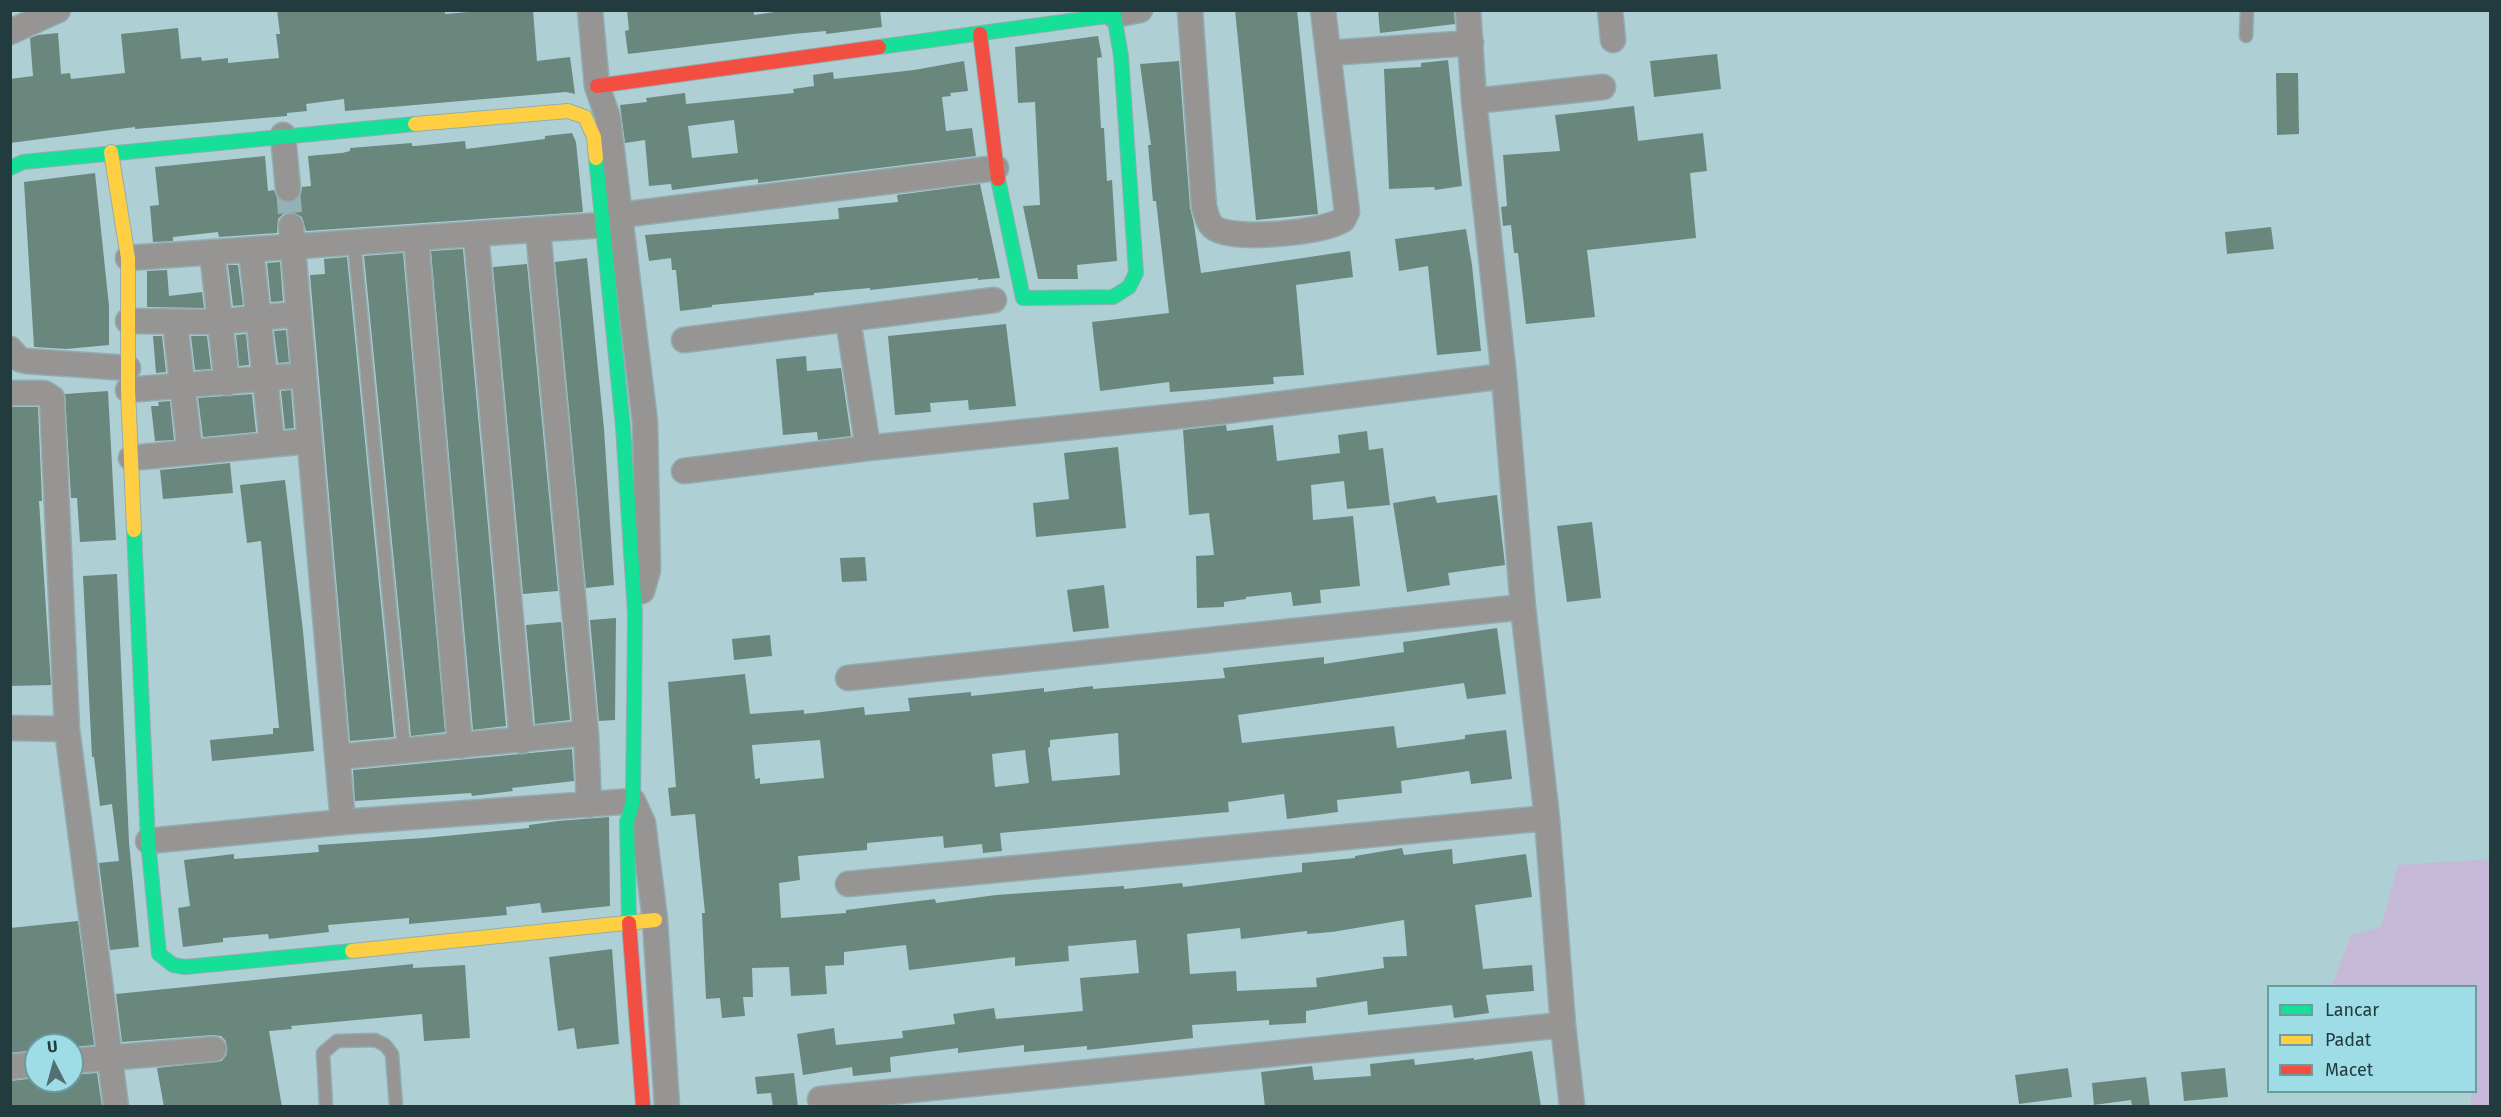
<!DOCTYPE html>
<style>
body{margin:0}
#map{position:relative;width:2501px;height:1117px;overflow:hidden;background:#aed0d5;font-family:"Fira Sans",sans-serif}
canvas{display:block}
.frame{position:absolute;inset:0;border:12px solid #213b3e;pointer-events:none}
.legend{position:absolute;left:2267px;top:985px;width:210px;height:108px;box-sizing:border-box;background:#9edde5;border:2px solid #6c9ca2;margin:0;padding:8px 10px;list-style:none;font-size:18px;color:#213b3e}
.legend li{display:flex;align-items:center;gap:12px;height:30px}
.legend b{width:30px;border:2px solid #6c9ca2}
.north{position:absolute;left:24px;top:1033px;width:60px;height:60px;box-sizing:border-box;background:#9edde5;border:2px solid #6c9ca2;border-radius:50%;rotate:354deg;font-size:16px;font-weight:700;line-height:24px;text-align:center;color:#213b3e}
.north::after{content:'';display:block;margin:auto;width:21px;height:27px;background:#526f73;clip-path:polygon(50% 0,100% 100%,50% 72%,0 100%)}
</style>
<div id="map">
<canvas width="2501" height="1117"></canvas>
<div class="frame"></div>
<ul class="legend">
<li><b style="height:8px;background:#16e098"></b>Lancar</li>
<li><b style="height:8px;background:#ffcf43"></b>Padat</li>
<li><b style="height:8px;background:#f24e42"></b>Macet</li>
</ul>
<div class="north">U</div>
</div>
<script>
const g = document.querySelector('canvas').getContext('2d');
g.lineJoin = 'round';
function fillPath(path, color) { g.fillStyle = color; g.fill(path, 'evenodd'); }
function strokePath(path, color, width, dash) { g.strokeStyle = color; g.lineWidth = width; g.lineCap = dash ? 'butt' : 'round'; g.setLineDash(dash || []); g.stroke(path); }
fillPath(new Path2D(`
 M2490,859v247h-19v-14h5v-106h-144l19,-51 30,-8 17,-62z`), '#c6b9d7');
fillPath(new Path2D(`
 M277,10h168v4l47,-4h41l4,51 33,-4 5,37 -9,-2 -221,19 -1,-12 -38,5 1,7 -20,2v3l-152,13v-2l-125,16v-64l23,-3 -3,-38 8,-3 20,-2 3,41 9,-1 1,6 54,-6 -4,-39 57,-6 3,31 20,-2 1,4 26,-3v5l51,-5 -3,-24h4z
 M627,10h127v5l34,-5h92l2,17 -56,7v-3l-33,3 -165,20 -3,-23 4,-1z
 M1235,10h62l21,204 -62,6z
 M1378,10h76l1,14 -75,9z
 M1098,36l4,21 -5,1 4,70h3l3,53 5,-1 5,81 -40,4 1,14h-40l-15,-73 17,-1 -5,-103 -17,1 -3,-56z
 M1717,54l4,35 -67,8 -4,-36z
 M1448,60l14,126 -27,4 -1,-3 -45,2 -5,-120 37,-2v-4z
 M964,61l4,30 -18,2 1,3 -9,1 4,34 26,-3 4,28 -218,27v-4l-86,11 -1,-6 -22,2 -4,-46 -20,3 -5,-38 27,-3 -1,-4 39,-5 1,11 108,-11 -1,-4 21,-3 -1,-11 20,-3 1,7 80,-9zM734,120l4,33 -46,5 -4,-32z
 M1179,61l11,147 4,16 7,49 149,-22 3,26 -57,8 8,90 -31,2 1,7 -104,8 -1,-10 -69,9 -8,-69 77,-9 -13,-112h-3l-5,-56h3l-11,-81z
 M2276,73h22l1,61 -22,1z
 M1634,106l4,35 65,-8 4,38 -17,2 6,65 -109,12 8,67 -69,7 -8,-71h-4l-3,-28 -8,1 -2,-19 6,-1 -4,-51 57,-4 -5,-36z
 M572,133l4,9 7,70 -277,19 -4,-14 -12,-5 -7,2 -5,5 -1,14 -58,4 -1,-5 -45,5v4l-20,1 -3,-36 9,-1 -4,-38 110,-11 3,35 6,-1 3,8 12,5 8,-3 4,-6 1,-7 9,-1 -3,-30 34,-3 8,-2v-3l62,-5v3h3l50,-5 1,8 79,-10v-3z
 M95,173l14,133v39l-43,4 -32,-2 -10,-165z
 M980,184l20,94 -22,2v-2l-108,12v-2l-56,5v2l-102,10v2l-32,4 -4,-41h-4l-1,-12 -22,3 -4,-26 194,-16 -1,-11 60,-6 -1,-7z
 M2271,227l3,22 -47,5 -2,-22z
 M1466,229l6,36 9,86 -44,4 -9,-89 -29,5 -4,-32z
 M463,249l43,477 -33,4 -42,-479z
 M403,253l42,479 -34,4 -47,-480z
 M347,257l47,480 -44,4 -40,-466 15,-1 -1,-15z
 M587,258l17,171 10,156 -28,3 -31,-326z
 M280,262l3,39 -12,1 -4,-39z
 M527,264l31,327 -35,3 -30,-327z
 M228,265h10l5,40 -10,1z
 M167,270l2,26 33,-4 2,16 -57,-1v-36z
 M1006,324l10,82 -47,4 -1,-10 -38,3 1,9 -36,3 -7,-79z
 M286,330l3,32 -11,1 -4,-32z
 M246,334l3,31 -10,1 -3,-31z
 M153,336h9l4,36 -10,1z
 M191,336h16l4,33 -16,1z
 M806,356l1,15 34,-3 10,68 -33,4 -1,-8 -34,3 -7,-76z
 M291,390l3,38 -9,1 -4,-38z
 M108,391l8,149 -36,2 -3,-44h-6l-6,-104z
 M252,394l4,38 -53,5 -5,-39z
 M170,401l4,39 -19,1 -4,-35h8l-1,-4z
 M10,407h28l4,94h-3l12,184 -41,1z
 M1226,425l1,6 46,-6 4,36 63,-8 -2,-18 29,-4 2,19 14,-2 7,57 -43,4 -3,-28 -33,4 2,35 40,-4 7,70 -40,4 1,13 -28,3 -2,-14 -45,5v2l-22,3v5l-27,1 -1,-52 18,-1 -5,-42 -20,2 -6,-85z
 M1118,447l8,81 -90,9 -3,-34 36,-4 -5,-46z
 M230,463l3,30 -70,6 -3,-29z
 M285,480l18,151 11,120 -102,10 -2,-21 63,-6v-6h6l-18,-187 -14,2 -7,-58z
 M1497,495l8,70 -57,8 2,12 -43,7 -14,-89 42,-7 2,7z
 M1592,522l9,76 -34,4 -10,-76z
 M865,557l2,24 -25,1 -2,-24z
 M117,574l12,268 10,105 -29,3 -11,-87 20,-2 -7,-57 -12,2 -6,-49h-2l-9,-181z
 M1104,585l5,43 -36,4 -6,-42z
 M616,618l-1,102 -16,1 -9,-101z
 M561,622l9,98 -35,4 -9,-99z
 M1497,628l9,66 -39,5 -3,-16 -226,32 4,28 152,-17 3,22 68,-9v-4l41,-5 6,49 -41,5 -2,-13 -68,10 1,12 -65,7 1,12 -51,7 -3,-25 -56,8 1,10 -229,21 2,18 -19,2 -1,-9 -38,4 -1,-12 -76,7v7l-69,6 2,24 -21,3 2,35 65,-5v-3l89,-11 1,4 60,-8 128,-9v3l58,-6 1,4 119,-15v-9l53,-5v-2l47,-8 2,7 48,-6 1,15 73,-10 6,43 -57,8 8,64 49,-4 2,26 -48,4 3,18 -35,5 -2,-13 -84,10 -1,-14 -61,10v12l-37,2v-5l-77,5 1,13 -106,12v-4l-63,6v-7l-66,8v-5l-68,9 1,15 -38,4 -1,-9 -49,8 -6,-41 37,-6 2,17 67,-7 -1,-7 53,-7 -2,-10 41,-6 2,11 87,-8 -3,-33 59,-5 -3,-33 -68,6 1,15 -54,5v-9l-106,13 -3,-25 -62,7v13l-19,1 2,28 -36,2 -2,-29 -37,1 1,29h-10l2,19 -23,2 -2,-20 -14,1 -4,-86h3l-10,-99 -24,2 -3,-28 8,-1 -8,-105 77,-8 5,40 54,-4v4l60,-7 1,8 45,-4 -2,-13 63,-6v4l73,-8v4l49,-6v3l132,-11 -2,-10 101,-11v7l80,-12 -1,-10zM1118,733l2,42 -68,6 -4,-33 2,-1v-7zM820,740l4,38 -64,6v-6l-5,1 -3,-34zM1025,750l4,33 -34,4 -3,-33zM1404,920l3,36 -24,1 1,11 -68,10 1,9 -80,4 -1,-20 -46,3 -3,-40 53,-6 1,11 66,-8v3l25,-2z
 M770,635l2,21 -38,4 -2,-21z
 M572,749l2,32 -62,7 1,3 -41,5 -1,-3 -116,8 -2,-31z
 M609,817l1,89 -68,7 -2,-10 -34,4 1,8 -98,9v-6l-81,7 1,7 -60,7 -1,-5 -45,4v4l-40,5 -5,-39 12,-2 -6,-46 50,-6v5l85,-7 -1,-7 106,-7 105,-10v-3l29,-4z
 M78,921l16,124 -22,2 -36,-2v5l-26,3v-125z
 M612,949l7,95 -42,5 -3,-21 -16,3 -9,-74z
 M413,964v4l52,-3 5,73 -46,3 -2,-27 -131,12 1,3 -23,2 13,76h-118l-7,-39 65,-7 5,-7 -1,-13 -5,-5 -8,-1 -91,7 -6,-48z
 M1532,1051l9,56h-276l-4,-35 51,-6 2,14 57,-4 -1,-12 44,-5 1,6 59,-7v2z
 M2068,1068l4,29 -53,7 -4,-29z
 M2225,1068l3,29 -44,4 -3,-29z
 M97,1073l5,34h-92v-26l26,-3v3h36v-6z
 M794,1073l4,34h-25l-2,-14 -14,1 -2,-17z
 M2146,1077l4,30h-18l-1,-7 -37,5 -2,-22z`), '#6a877e');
strokePath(new Path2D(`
 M288,189l3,37`), '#92b2b7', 24, [24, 12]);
const lane = new Path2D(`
 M2246,36l1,-26
 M354,242l50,508
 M326,1106l-3,-53 14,-12 38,-1 10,5 7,9 4,52`);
const street = new Path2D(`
 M590,10l7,76 11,32 37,304 3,148 -6,21
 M1190,10l14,197c3,9 4,19 14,23 24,10 103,3 125,-10l4,-8 -24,-202
 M1468,10l6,91 30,275 19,231 24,211 16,207 9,81
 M1610,10l3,30
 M1114,15l26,-5
 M10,32l48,-22
 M1329,53l142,-10
 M1474,101l129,-14
 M283,135l5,54
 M621,215l375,-47
 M291,226l52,596
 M538,230l48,503 3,72
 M476,234l46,507
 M416,238l44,508
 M251,250l21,193
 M212,252l15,131
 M128,258l475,-33
 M848,320l20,128
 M128,321l90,1 80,-8
 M175,323l15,129
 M684,340l310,-40
 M10,349l9,10 7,2 102,7
 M128,390l176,-15
 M10,393h34l8,5 15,331 49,377
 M131,458l178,-17
 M684,471l184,-23 341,-35 295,-37
 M848,678l675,-71
 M10,728l57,1
 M338,757l248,-24
 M148,841l195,-19 290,-21 10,22 12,97 12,186
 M848,884l699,-66
 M72,1061l142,-12
 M10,1067l26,-3
 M820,1099l743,-74`);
const fast = new Path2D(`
 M879,47l235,-32 7,41 15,217 -7,14 -16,10 -90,1 -25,-119
 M596,158l27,269 12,187 -2,187 -6,21 2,101
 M10,168l13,-6 392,-38
 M134,530l14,311 11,113 14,11 12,2 167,-16`);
const slow = new Path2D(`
 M415,124l153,-13 17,6 9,20 2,21
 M111,152l17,106v132l6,140
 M352,951l303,-31`);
const jam = new Path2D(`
 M980,34l18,145
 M597,86l282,-39
 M629,923l14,183`);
strokePath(lane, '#92adb1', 15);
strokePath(street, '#92adb1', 27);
strokePath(fast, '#92adb1', 16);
strokePath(slow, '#92adb1', 16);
strokePath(jam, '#92adb1', 16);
strokePath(lane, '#979494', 12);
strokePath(street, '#979494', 24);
strokePath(fast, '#16e098', 14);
strokePath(slow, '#ffcf43', 14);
strokePath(jam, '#f24e42', 14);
</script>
